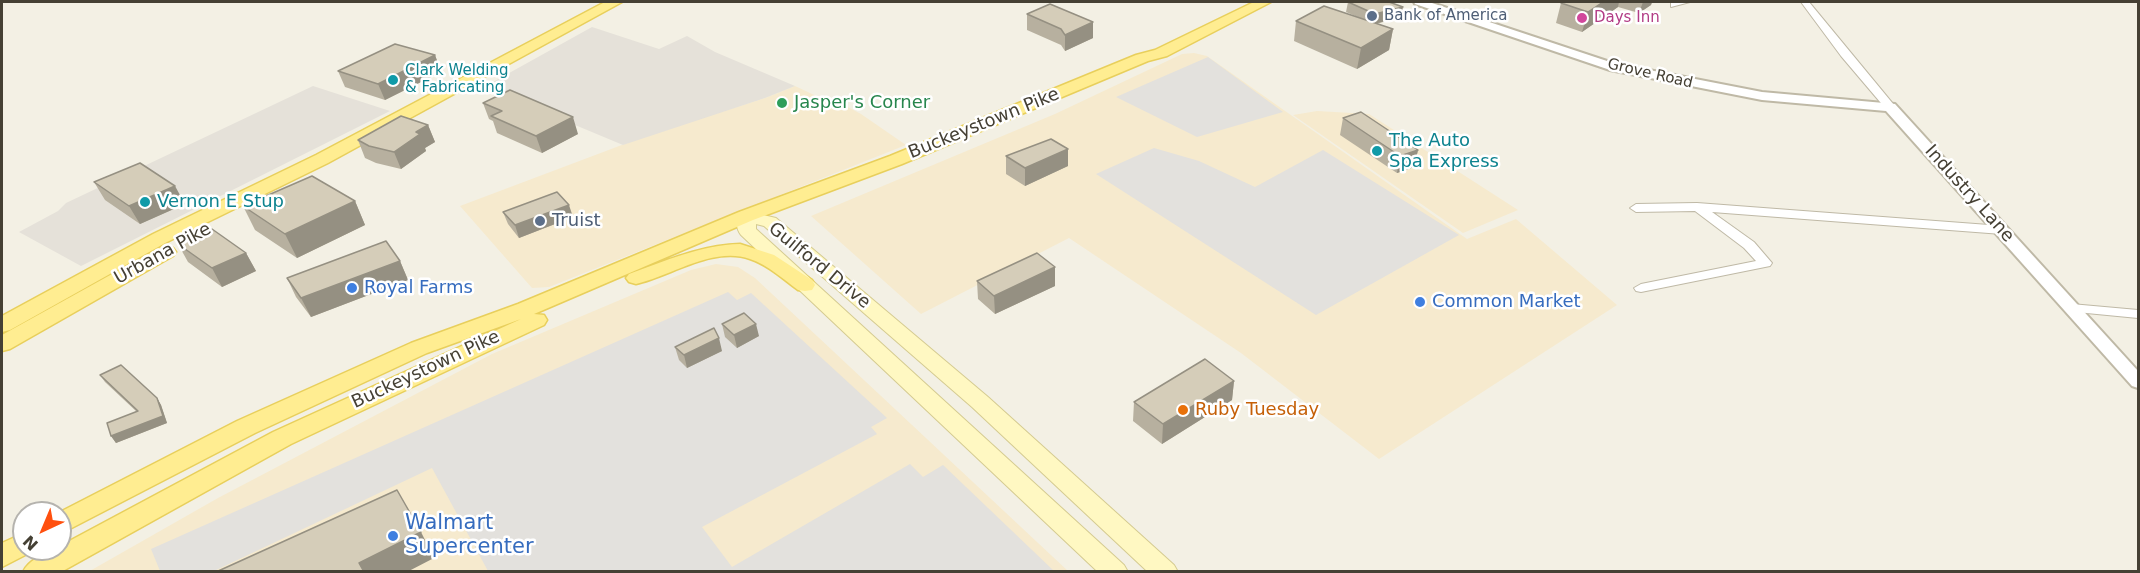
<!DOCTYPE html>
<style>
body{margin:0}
#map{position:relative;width:2140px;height:573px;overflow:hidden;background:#f3f0e4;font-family:"DejaVu Sans",sans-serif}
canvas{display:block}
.frame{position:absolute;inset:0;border:3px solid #454034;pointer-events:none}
.north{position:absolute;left:12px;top:501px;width:60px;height:60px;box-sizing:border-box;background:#fff;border:2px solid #b5b3ae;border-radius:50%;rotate:224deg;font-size:16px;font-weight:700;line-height:24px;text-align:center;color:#454034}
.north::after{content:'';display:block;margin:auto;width:21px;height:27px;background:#ff500f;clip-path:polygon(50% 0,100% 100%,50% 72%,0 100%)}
</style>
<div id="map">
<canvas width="2140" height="573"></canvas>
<div class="frame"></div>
<div class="north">N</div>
</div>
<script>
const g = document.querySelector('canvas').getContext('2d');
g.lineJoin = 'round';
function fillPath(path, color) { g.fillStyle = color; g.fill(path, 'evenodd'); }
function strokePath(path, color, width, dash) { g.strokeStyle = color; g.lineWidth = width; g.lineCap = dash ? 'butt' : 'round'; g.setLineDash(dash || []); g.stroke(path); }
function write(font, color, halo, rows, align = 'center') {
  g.font = font + ' "DejaVu Sans",sans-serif'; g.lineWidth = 5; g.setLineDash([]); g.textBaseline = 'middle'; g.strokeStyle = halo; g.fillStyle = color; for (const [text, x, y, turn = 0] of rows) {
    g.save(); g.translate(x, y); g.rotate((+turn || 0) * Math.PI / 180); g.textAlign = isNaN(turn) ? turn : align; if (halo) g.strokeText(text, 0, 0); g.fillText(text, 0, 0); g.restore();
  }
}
fillPath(new Path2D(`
 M1194,53l13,3 260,183 49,-20 101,86 -238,154 -138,-106 -172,-115 -148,76 -110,-98 244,-102 127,-60z
 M795,86l32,15 6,-2 28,15 45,31 -357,142 -17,1 -72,-82 191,-72 114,-36z
 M1317,111l52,3 149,96 -55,23 -170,-118z
 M716,264l22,3 17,11 313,293 -980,1 130,-74 274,-144 199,-84z`), '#f6eace');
fillPath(new Path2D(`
 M592,27l67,22 28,-13 28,16 80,34 -30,12 -142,47 -139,-58z
 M313,86l77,25 -309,155 -62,-34 39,-21 8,-8z`), '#e5e1d9');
fillPath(new Path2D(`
 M1208,57l75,55 -86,25 -81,-40z
 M1154,148l45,13 56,26 68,-37 136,85 -143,80 -220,-141z
 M728,292l9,8 14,-7 136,125 -16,9 6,7 -175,93 30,40 178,-103 13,13 20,-12 111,106h-566l-56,-103 -218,103h-54l-9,-22z`), '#e3e1dd');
const minor = new Path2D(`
 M1676,2h14l-19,5v-4z
 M1801,2h8l85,103v4h-8l-45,-53z
 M1697,203l305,23 6,4 -6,4 -290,-22 42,30 18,21 -2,3 -129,26 -5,-1 -2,-3 7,-4 115,-23 -12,-13 -49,-37 -59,1 -6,-4 6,-4z
 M2071,304l67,6v8l-72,-7 -2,-3 2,-3z`);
const tertiary = new Path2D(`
 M1414,2h15l184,61 149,29 133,12 243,267v17l-6,-2 -246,-275 -124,-11 -152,-30 -195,-66z`);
const secondary = new Path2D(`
 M746,211l30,7 212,179 186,168 4,7h-30l-176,-165 -208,-181 -8,-2v5l368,336 4,7h-30l-357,-337c-5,-6 -6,-17 -1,-23z`);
const primary = new Path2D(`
 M605,2h17l-294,161 -161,79 -157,88 -8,2v-16l151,-82 163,-79z
 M1254,2h17l-104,54 -19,5 -246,103 -149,56 -219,94 10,1 3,5 -3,5 -253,119 -230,128h-38c5,-11 25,-23 37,-23v-3l213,-114 248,-113 -94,34 -172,80 -195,101v-21h-2l179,-92 174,-78 107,-39 221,-92 151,-56 246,-101 19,-5z
 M740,244l34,11 38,25 3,5 -3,5 -7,1 -7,-1c-15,-11 -30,-25 -48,-31 -37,-13 -79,17 -114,25l-7,-2 -3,-4 3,-4c36,-13 72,-29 111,-30z
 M166,246l7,2 3,4 -3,4 -163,93 -8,2v-16l157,-87z
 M24,533v16h11l-2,2 -31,16v-24z`);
strokePath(minor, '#bfb9a6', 2);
strokePath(tertiary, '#bfb9a6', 4);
strokePath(secondary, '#d5cb91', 2);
strokePath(primary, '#e8cf5c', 3);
fillPath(minor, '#fff');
fillPath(tertiary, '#fff');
fillPath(secondary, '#fff8c2');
fillPath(primary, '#ffed91');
fillPath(new Path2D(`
 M1348,2l53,15 -25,7 17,5 -4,21 -32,19 -63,-28 2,-20 64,-3 -14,-6z
 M1564,2h88l-1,3 -12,8 -21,-6 -36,25 -26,-9 5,-20z
 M1027,14l66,24 -28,13 -4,-6 -34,-15z
 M435,55l6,17 -56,28 -40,-13 -7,-16z
 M483,103l95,31 -36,19 -45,-20 -4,-12 -4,-2z
 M1343,118l75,32 -4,17 -17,6 -57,-38z
 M428,125l7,17 -10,6 1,3 -25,18 -25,-6 -11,-5 -7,-18z
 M1006,156l62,10 -43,20 -19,-12z
 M94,182l91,22 -45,20 -35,-24z
 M355,201l10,24 -68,33 -42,-28 -12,-24z
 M503,212l70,5 -54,21 -11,-14z
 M178,244l68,9 10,18 -34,16 -34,-25z
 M400,261l8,19 -97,37 -15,-20 -9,-19z
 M977,281l78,5 -60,28 -17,-15z
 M722,324l37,12 -22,12 -12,-11z
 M675,347l47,4 -35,17 -8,-8z
 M100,375l57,23 4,7 6,18 -51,20 -5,-7 26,-24 -32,-30z
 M1234,381l-2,19 -70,44 -29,-23 1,-19z`), '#b7b09f');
fillPath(new Path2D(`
 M1603,2h16l-1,5 -36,25 6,-20z
 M1643,2h9l-1,3 -12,8z
 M1403,7l-2,10 -27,7 1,-10z
 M1093,22v16l-28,13v-16z
 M1393,29l-4,21 -32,19 4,-21z
 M435,55l6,17 -56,28 -7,-16z
 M573,117l5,17 -36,19 -6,-17z
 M428,125l7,17 -10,6 1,3 -25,18 -7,-17 22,-20z
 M1068,149v17l-43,20v-18z
 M1418,150l-4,17 -17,6 3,-17z
 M175,186l10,18 -45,20 -11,-18z
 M355,201l10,24 -68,33 -12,-24z
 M569,205l4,12 -54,21 -4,-13z
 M246,253l10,18 -34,16 -10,-19z
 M400,261l8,19 -97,37 -10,-19z
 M1055,267v19l-60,28 -1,-18z
 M756,324l3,12 -22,12 -3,-13z
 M719,338l3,13 -35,17 -3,-13z
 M1234,381l-2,19 -70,44 1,-20z
 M157,398l4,7 6,18 -51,20 -5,-7z
 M421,532l13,26 -27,14h-43l-5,-9z`), '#959082');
const building = new Path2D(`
 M1348,2h41l14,5 -28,7z
 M1564,2h39l-15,10 -27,-9z
 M1050,4l43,18 -28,13 -4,-6 -34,-15z
 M1324,6l69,23 -32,19 -65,-27z
 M395,44l40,11 -57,29 -40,-13z
 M510,90l63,27 -37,19 -45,-20 11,-5 -19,-8z
 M1361,112l57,38 -18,6 -57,-38z
 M401,116l27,9 -12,7 4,2 -26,18 -25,-6 -11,-6z
 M1051,139l17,10 -43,19 -19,-12z
 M140,163l35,23 -46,20 -35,-24z
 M312,176l43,25 -70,33 -42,-28z
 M557,192l12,13 -54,20 -12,-13z
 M212,229l34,24 -34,15 -34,-24z
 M386,241l14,20 -99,37 -14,-20z
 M1037,253l18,14 -61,29 -17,-15z
 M744,313l12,11 -22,11 -12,-11z
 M714,328l5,10 -35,17 -9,-8z
 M1205,359l29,22 -71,43 -29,-22z
 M121,365l36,33 6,18 -52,20 -4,-13 31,-12 -38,-36z
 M397,490l24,42 -62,31 5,9h-148z`);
fillPath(building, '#d5cdb9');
strokePath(building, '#959082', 1.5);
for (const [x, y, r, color] of [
 [1372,16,6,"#5c6f8a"],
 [1582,18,6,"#d1479c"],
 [393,80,6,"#0f9aa8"],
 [782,103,6,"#2e9e5b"],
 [1377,151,6,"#0f9aa8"],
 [145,202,6,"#0f9aa8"],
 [540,221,6,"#5c6f8a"],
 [352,288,6,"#3f7fe0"],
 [1420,302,6,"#3f7fe0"],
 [1183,410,6,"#e8710a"],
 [393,536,6,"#3f7fe0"]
]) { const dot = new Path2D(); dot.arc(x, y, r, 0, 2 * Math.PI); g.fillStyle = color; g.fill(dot); strokePath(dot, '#fff', 2); }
write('15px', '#4e5e75', '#fff', [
 ["Bank of America",1384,16]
], 'left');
write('15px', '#b23c85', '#fff', [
 ["Days Inn",1594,18]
], 'left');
write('15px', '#0d838f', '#fff', [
 ["Clark Welding",405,71],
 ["& Fabricating",405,88]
], 'left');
write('15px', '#454034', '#fff', [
 ["Grove Road",1650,74,13]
]);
write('18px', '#27864d', '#fff', [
 ["Jasper's Corner",794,103]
], 'left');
write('18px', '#454034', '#fff', [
 ["Buckeystown Pike",984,124,-22],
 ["Industry Lane",1969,194,48],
 ["Urbana Pike",163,254,-29],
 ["Guilford Drive",819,266,39],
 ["Buckeystown Pike",426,370,-25]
]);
write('18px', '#0d838f', '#fff', [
 ["The Auto",1389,141],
 ["Spa Express",1389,162],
 ["Vernon E Stup",157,202]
], 'left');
write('18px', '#4e5e75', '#fff', [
 ["Truist",552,221]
], 'left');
write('18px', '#366cbe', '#fff', [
 ["Royal Farms",364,288],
 ["Common Market",1432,302]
], 'left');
write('18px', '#c56008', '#fff', [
 ["Ruby Tuesday",1195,410]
], 'left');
write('21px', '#366cbe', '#fff', [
 ["Walmart",405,524],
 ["Supercenter",405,548]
], 'left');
</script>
